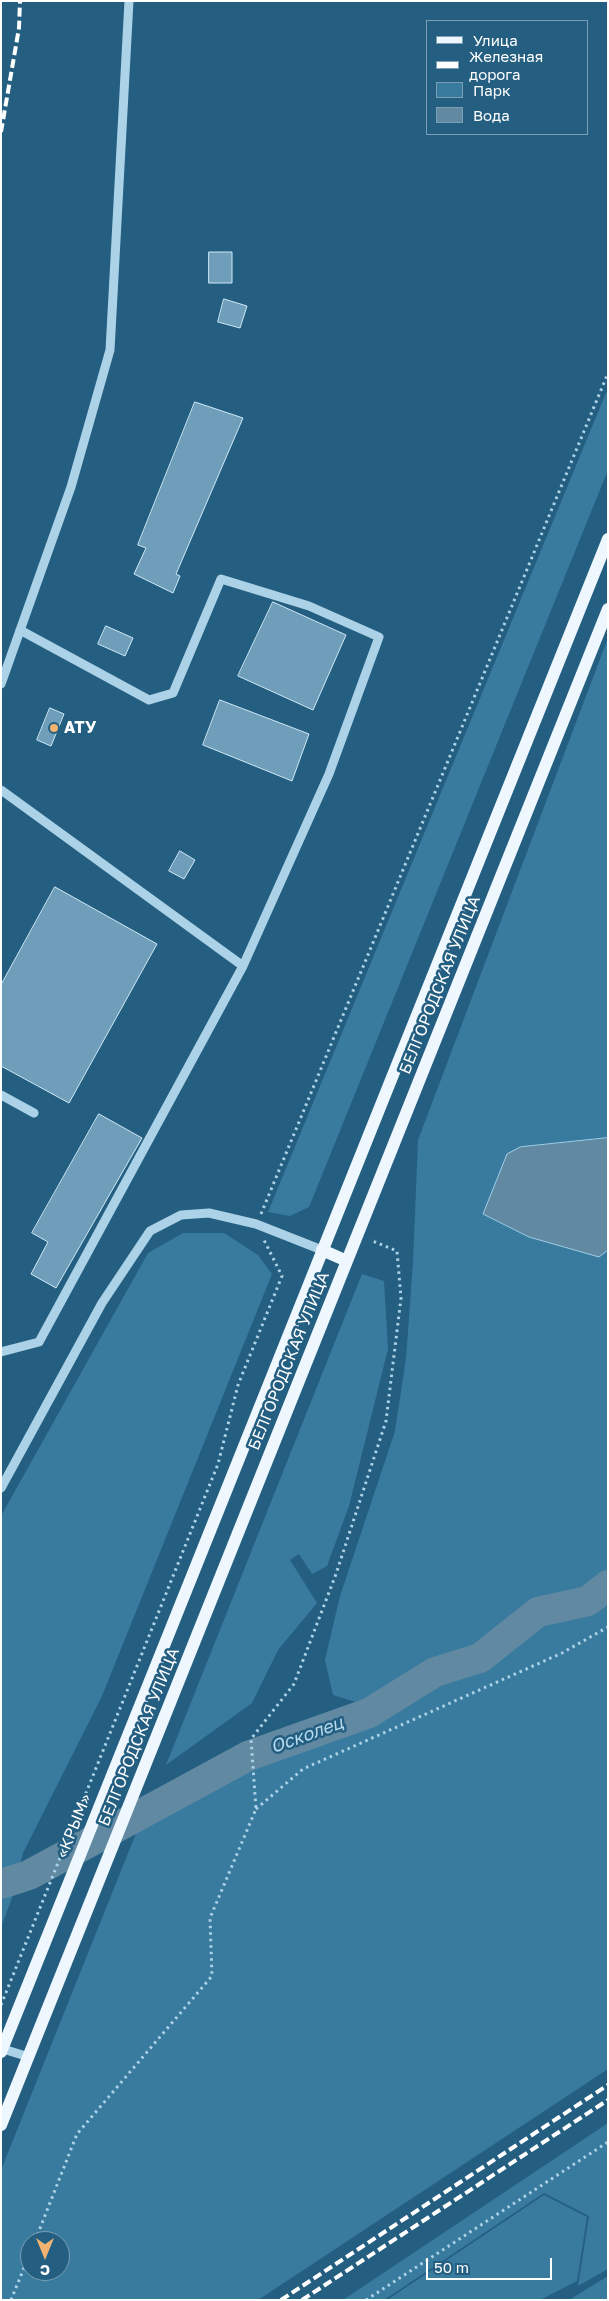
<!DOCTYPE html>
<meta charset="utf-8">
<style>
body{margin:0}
#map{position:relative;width:609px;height:2301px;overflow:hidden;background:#245f82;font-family:"Golos Text",sans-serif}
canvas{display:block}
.frame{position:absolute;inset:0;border:2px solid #fff;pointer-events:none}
.legend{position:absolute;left:426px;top:20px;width:162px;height:115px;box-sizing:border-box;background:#245f82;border:1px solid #7c9fb4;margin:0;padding:6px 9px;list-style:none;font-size:15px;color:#fff}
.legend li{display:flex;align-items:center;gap:10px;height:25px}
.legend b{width:25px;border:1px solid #7c9fb4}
.north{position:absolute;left:20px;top:2231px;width:50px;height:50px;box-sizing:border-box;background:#245f82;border:1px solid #7c9fb4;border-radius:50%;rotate:180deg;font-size:14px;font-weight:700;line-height:20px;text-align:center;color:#fff}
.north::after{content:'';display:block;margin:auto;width:18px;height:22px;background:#f1b370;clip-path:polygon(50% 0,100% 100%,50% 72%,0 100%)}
.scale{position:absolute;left:426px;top:2258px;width:126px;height:22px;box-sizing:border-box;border:2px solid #fff;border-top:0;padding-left:6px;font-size:15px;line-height:18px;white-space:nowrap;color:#fff;-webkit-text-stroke:4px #245f82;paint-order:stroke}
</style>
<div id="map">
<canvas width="609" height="2301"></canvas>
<div class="frame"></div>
<ul class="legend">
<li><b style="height:6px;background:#eef7fd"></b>Улица</li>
<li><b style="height:6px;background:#fff"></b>Железная дорога</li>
<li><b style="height:14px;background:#397a9f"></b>Парк</li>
<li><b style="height:14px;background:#618aa2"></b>Вода</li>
</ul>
<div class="north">С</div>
<div class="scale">50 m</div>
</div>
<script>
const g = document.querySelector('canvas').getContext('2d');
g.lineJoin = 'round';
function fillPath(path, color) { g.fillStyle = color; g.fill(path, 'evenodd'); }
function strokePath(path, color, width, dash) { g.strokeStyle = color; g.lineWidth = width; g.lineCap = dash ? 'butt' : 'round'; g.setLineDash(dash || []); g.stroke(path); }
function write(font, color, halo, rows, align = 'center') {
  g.font = font + ' "Golos Text",sans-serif'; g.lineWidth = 5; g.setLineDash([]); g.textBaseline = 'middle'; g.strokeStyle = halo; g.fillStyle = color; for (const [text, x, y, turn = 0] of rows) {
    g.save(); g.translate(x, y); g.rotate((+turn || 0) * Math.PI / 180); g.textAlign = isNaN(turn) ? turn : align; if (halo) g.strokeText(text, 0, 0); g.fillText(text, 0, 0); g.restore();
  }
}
fillPath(new Path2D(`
 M608,388v82l-299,737 -19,9 -22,-4z
 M608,638v500l-88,9 -37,67 46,23 70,20 9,-7v321l-26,19 -44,11 -59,47 -60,20 -57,36 -29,-9 -8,-35 15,-64 55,-165 11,-73 7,-95 5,-123z
 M183,1233h41l34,22 14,19 -170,422 -79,157 -11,45 -11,29v-411l147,-263z
 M362,1274l22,7 4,68 -39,157 -22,60 -15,8 -13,-20 -9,6 27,43 -39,47 -26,53 -86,62z
 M608,1592v477l-350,231h-257v-130l142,-354 12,-4 95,-53 121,-43 67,-41 37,-8 63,-50 51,-9 4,-6zM30,2241h30v30h-30z
 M608,2123v146l-30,17 11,-70 -45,-23 -160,107h-41z
 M544,2195l43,22 -10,64 -37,19h-153z
 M608,2276v24h-39z`), '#397a9f');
const water = new Path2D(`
 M608,1138v112l-9,7 -70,-20 -46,-23 24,-60 13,-7z`);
fillPath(water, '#618aa2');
strokePath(water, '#a0cfe8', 1);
strokePath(new Path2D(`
 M1,1884l28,-9 219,-119 121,-43 66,-41 45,-14 58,-46 50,-11 20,-16`), '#618aa2', 30);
const building = new Path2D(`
 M209,252h23v31h-23z
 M224,299l23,7 -7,22 -22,-6z
 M195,402l48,16 -67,156 4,2 -7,17 -39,-19 12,-26 -8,-3z
 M273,602l73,33 -33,75 -75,-34z
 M106,626l27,12 -8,18 -27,-12z
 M220,700l89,34 -17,47 -89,-36z
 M50,708l14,6 -13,32 -14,-6z
 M180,851l15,9 -11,19 -15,-8z
 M55,887l102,57 -88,159 -68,-37v-81z
 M99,1114l43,24 -86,150 -25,-14 17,-32 -16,-9z`);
fillPath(building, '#6e9eb9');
strokePath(building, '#cfe8f6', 1);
strokePath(new Path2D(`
 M261,1214l347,-841
 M256,1809l47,-40 259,-116 46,-26
 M1,2005l217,-541 20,-79 44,-109 -18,-36
 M35,2241l42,-107 135,-158 -2,-58 46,-109 -5,-70 43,-55 42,-110 50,-153 15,-123 -4,-47 -27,-11
 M11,2300l19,-47
 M366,2300l242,-158`), '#acd2e7', 3, [2.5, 4]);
strokePath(new Path2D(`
 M20,630l129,70 24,-7 48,-114 88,27 70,31 -50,137 -86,192
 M1,684l70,-197 39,-137 19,-349
 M1,790l242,176 -204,376 -38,10
 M1,1095l33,18
 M1,1488l101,-185 48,-72 31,-16 28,-2 47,11 66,26
 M3,2049l26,8`), '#acd2e7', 9);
strokePath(new Path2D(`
 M322,1250l25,11
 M1,2052l607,-1513
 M1,2125l607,-1516`), '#eef7fd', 12);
strokePath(new Path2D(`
 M1,132l18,-104 1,-27
 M281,2300l327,-215
 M302,2300l306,-200`), '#fff', 4, [9, 4]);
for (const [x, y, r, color] of [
 [54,728,5,"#f1b370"]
]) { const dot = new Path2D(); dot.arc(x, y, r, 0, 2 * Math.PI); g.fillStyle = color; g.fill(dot); strokePath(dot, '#245f82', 2); }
write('bold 16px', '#fff', '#245f82', [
 ["АТУ",64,728]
], 'left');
write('16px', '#fff', '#245f82', [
 ["БЕЛГОРОДСКАЯ УЛИЦА",440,985,-68],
 ["БЕЛГОРОДСКАЯ УЛИЦА",289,1361,-68],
 ["БЕЛГОРОДСКАЯ УЛИЦА",139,1737,-68],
 ["«КРЫМ»",74,1826,-68]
]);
write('italic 18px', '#b7dbef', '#245f82', [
 ["Осколец",307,1735,-20]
]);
</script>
